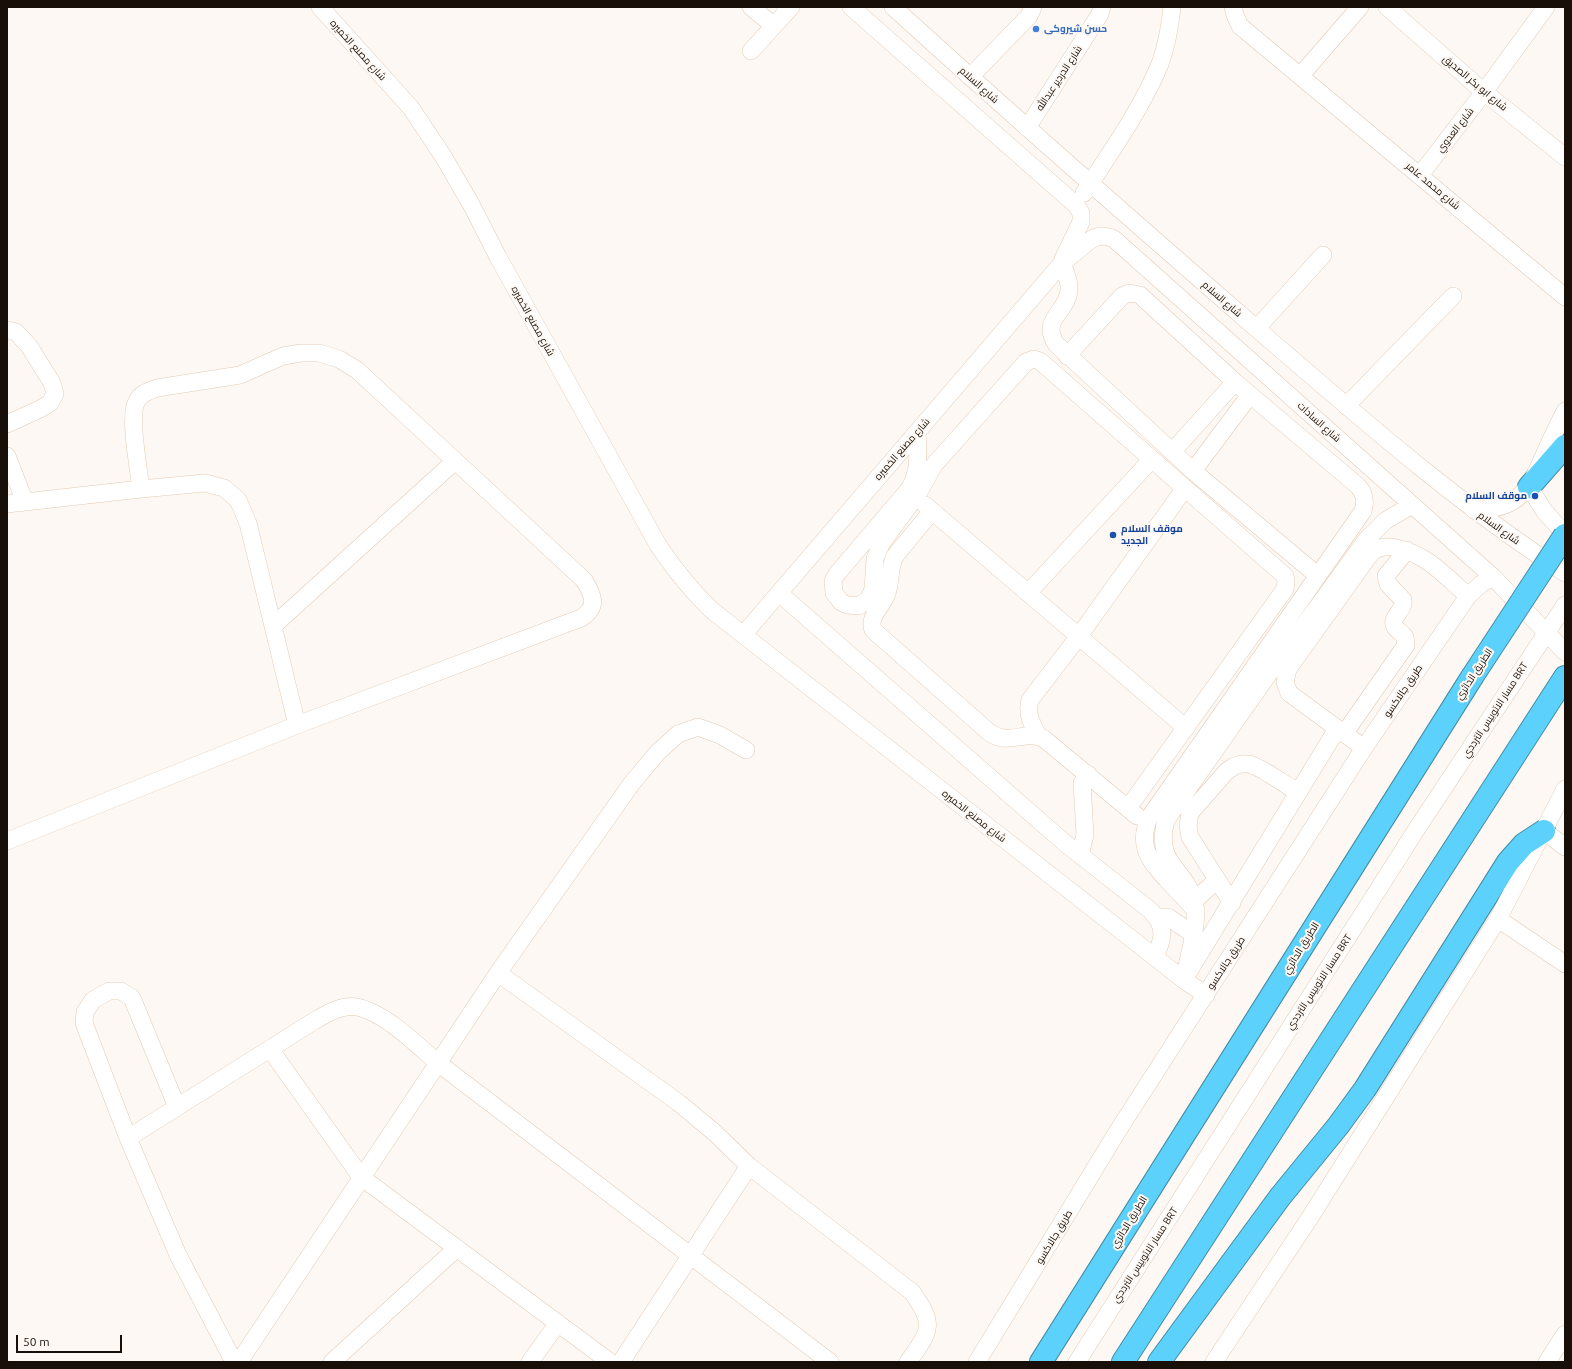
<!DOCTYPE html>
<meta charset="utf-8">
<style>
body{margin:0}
#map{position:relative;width:1572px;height:1369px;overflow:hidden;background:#fdf8f3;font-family:Ubuntu,sans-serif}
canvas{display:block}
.frame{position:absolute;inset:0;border:8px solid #181008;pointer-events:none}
.scale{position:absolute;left:16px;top:1335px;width:106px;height:18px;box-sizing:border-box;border:2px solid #181008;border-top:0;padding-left:5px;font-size:12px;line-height:14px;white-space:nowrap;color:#181008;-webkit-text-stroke:3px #fdf8f3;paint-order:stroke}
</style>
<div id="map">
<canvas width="1572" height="1369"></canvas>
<div class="frame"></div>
<div class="scale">50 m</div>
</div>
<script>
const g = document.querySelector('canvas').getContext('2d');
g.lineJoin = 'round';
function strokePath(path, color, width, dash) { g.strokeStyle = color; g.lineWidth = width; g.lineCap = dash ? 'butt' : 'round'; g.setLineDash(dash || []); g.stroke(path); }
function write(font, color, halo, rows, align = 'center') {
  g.font = font + ' Ubuntu,Cairo,sans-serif'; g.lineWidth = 4; g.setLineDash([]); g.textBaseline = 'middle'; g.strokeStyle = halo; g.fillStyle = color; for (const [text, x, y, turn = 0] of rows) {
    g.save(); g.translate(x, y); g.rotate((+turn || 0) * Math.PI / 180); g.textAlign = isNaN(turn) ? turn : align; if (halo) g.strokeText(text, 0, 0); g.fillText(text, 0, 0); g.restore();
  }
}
const minor = new Path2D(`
 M320,7l91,101 32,48 29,50 26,51 160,288c17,25 34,47 56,67l470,368 22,15
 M751,7l23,19
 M851,7l225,198 5,8v9l-18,37
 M893,7c120,109 242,216 364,322 99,85 198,173 308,244
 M1233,7l2,8 5,11 325,271
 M1387,7l97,85 81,65
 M751,51l40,-44
 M1301,75l59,-68
 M970,77l59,-61 4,-9
 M1027,128l73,-114 2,-7
 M1420,175l64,-83 62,-85
 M1084,193c26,-40 58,-85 76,-129 7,-19 10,-38 12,-57
 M1062,263c3,8 8,18 7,27 -1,22 -29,29 -13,54l137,127 124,104
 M1257,328l66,-73
 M7,330l9,2 13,14 23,37 3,11 -5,9 -10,6 -33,15
 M1067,356l55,-60 7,-3 11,2 95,87 123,104c7,8 8,15 5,25l-214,307c-12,28 1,43 19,63 10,10 19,20 28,30
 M1346,406l107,-110
 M917,432c1,20 3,38 -7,56l-74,87 -3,6 1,12 7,9 6,3 12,1 10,-7 4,-10 2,-30 6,-15 38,-52 15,-27 92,-103 8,-3 6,2 245,215 1,5 -1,8 -157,219
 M1172,452l63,-70
 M7,456l18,46
 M1193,471l57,-76
 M1529,487l16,25 20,22
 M7,504l134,-15 64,-6 19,5 14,12 10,23 49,202
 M925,505l261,223
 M1474,510c45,0 55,-20 71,-57 6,-14 13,-28 20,-42
 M932,511l-37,45c-7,14 -3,26 -9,40 -5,12 -18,21 -13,34l117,103c20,13 33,-3 53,5l94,78
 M779,593l287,251 84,66c16,16 14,28 5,47
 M1028,593l124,-134
 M273,626l182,-165
 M743,635l319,-372 30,-24c7,-4 14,-4 22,0l379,338 72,75
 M1344,734l62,-89 -1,-8c-3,-4 -7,-6 -10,-10 -6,-9 10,-17 8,-27l-15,-16 -2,-8 21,-26
 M1038,736c-6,-12 -12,-23 -8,-36l49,-64 106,-148
 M1364,748l-75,-55 -4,-11 3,-13 83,-116c9,-7 16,-7 26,-5 31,7 48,28 71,48
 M1544,831l21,16
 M7,841l290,-116 284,-107c18,-11 12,-23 3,-38l-227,-210 -18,-11 -20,-6h-18l-18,3 -43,19 -83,13c-8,3 -16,5 -20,13 -9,14 2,69 4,88
 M1080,855l5,-20 -3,-52 6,-9
 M1194,901l23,-21
 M1232,903l-42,-66 -2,-11 2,-13 36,-41c17,-15 28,-7 45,3 9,6 18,11 26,17
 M1157,917h11l25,17
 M1498,919l67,45
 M1189,971l148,-242
 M498,973l181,130 36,30 34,33 163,126c24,33 18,39 -4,70
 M1184,980c4,-22 16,-59 10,-79 -9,-34 -40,-36 -28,-81l94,-134 107,-147 18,-18 27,-16
 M270,1049l91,128 249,185
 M177,1107l-45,-109 -11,-7h-12l-16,9 -8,12 -1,11 44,115 50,117 56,107
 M128,1138l186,-117c12,-7 28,-17 43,-14 27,5 60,38 81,56l392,299
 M239,1362l259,-389 134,-190 26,-31 20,-18 20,-7 22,8 26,15
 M332,1362l125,-114
 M530,1362l28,-39
 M621,1362l128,-196
 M977,1362l142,-233 245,-381 104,-152 13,-12 12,-7
 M1077,1362l341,-535 147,-222
 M1214,1362l95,-143 189,-300 67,-130
 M1547,1362l18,-28`);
const highway = new Path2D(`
 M1529,487l36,-41
 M1041,1362l431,-685
 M1123,1362l442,-685
 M1159,1362l121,-165 58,-71 27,-37 143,-227 16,-18 20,-13`);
strokePath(minor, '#e3cab4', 18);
strokePath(highway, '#448da6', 24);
strokePath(minor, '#fff', 17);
strokePath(highway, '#5bd1fb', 22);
const highwayBridge = new Path2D(`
 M1472,677l93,-142`);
strokePath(highwayBridge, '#448da6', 24, []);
strokePath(highwayBridge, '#5bd1fb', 22);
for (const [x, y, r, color] of [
 [1036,29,4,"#3f7fe0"],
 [1535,496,4,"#1a4fb4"],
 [1113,535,4,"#1a4fb4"]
]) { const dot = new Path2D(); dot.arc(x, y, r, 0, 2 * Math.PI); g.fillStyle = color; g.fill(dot); strokePath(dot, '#fdf8f3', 1.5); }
write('bold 10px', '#366cbe', '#fdf8f3', [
 ["حسن شيروكى",1044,29]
], 'left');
write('10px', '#181008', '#fdf8f3', [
 ["شارع مصنع الخميره",358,50,48],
 ["شارع الدردير عبدالله",1059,78,-57],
 ["شارع ابو بكر الصديق",1475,83,40],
 ["شارع السلام",979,85,42],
 ["شارع العدوي",1455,130,-52],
 ["شارع محمد عامر",1433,186,40],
 ["شارع السلام",1222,299,41],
 ["شارع مصنع الخميره",533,321,61],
 ["شارع السادات",1319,422,42],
 ["شارع مصنع الخميره",902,449,-49],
 ["شارع السلام",1499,528,36],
 ["الطريق الدائري",1474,674,-57],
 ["طريق جالاكسو",1403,691,-56],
 ["مسار الاتوبيس الترددي BRT",1495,710,-57],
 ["شارع مصنع الخميره",974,816,38],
 ["الطريق الدائري",1301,948,-58],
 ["طريق جالاكسو",1226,963,-57],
 ["مسار الاتوبيس الترددي BRT",1319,982,-57],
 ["الطريق الدائري",1129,1222,-58],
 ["طريق جالاكسو",1054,1237,-59],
 ["مسار الاتوبيس الترددي BRT",1145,1255,-57]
]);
write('bold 10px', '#164399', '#fdf8f3', [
 ["موقف السلام",1527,496],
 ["موقف السلام",1121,529,"left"],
 ["الجديد",1121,541,"left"]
], 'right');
</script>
